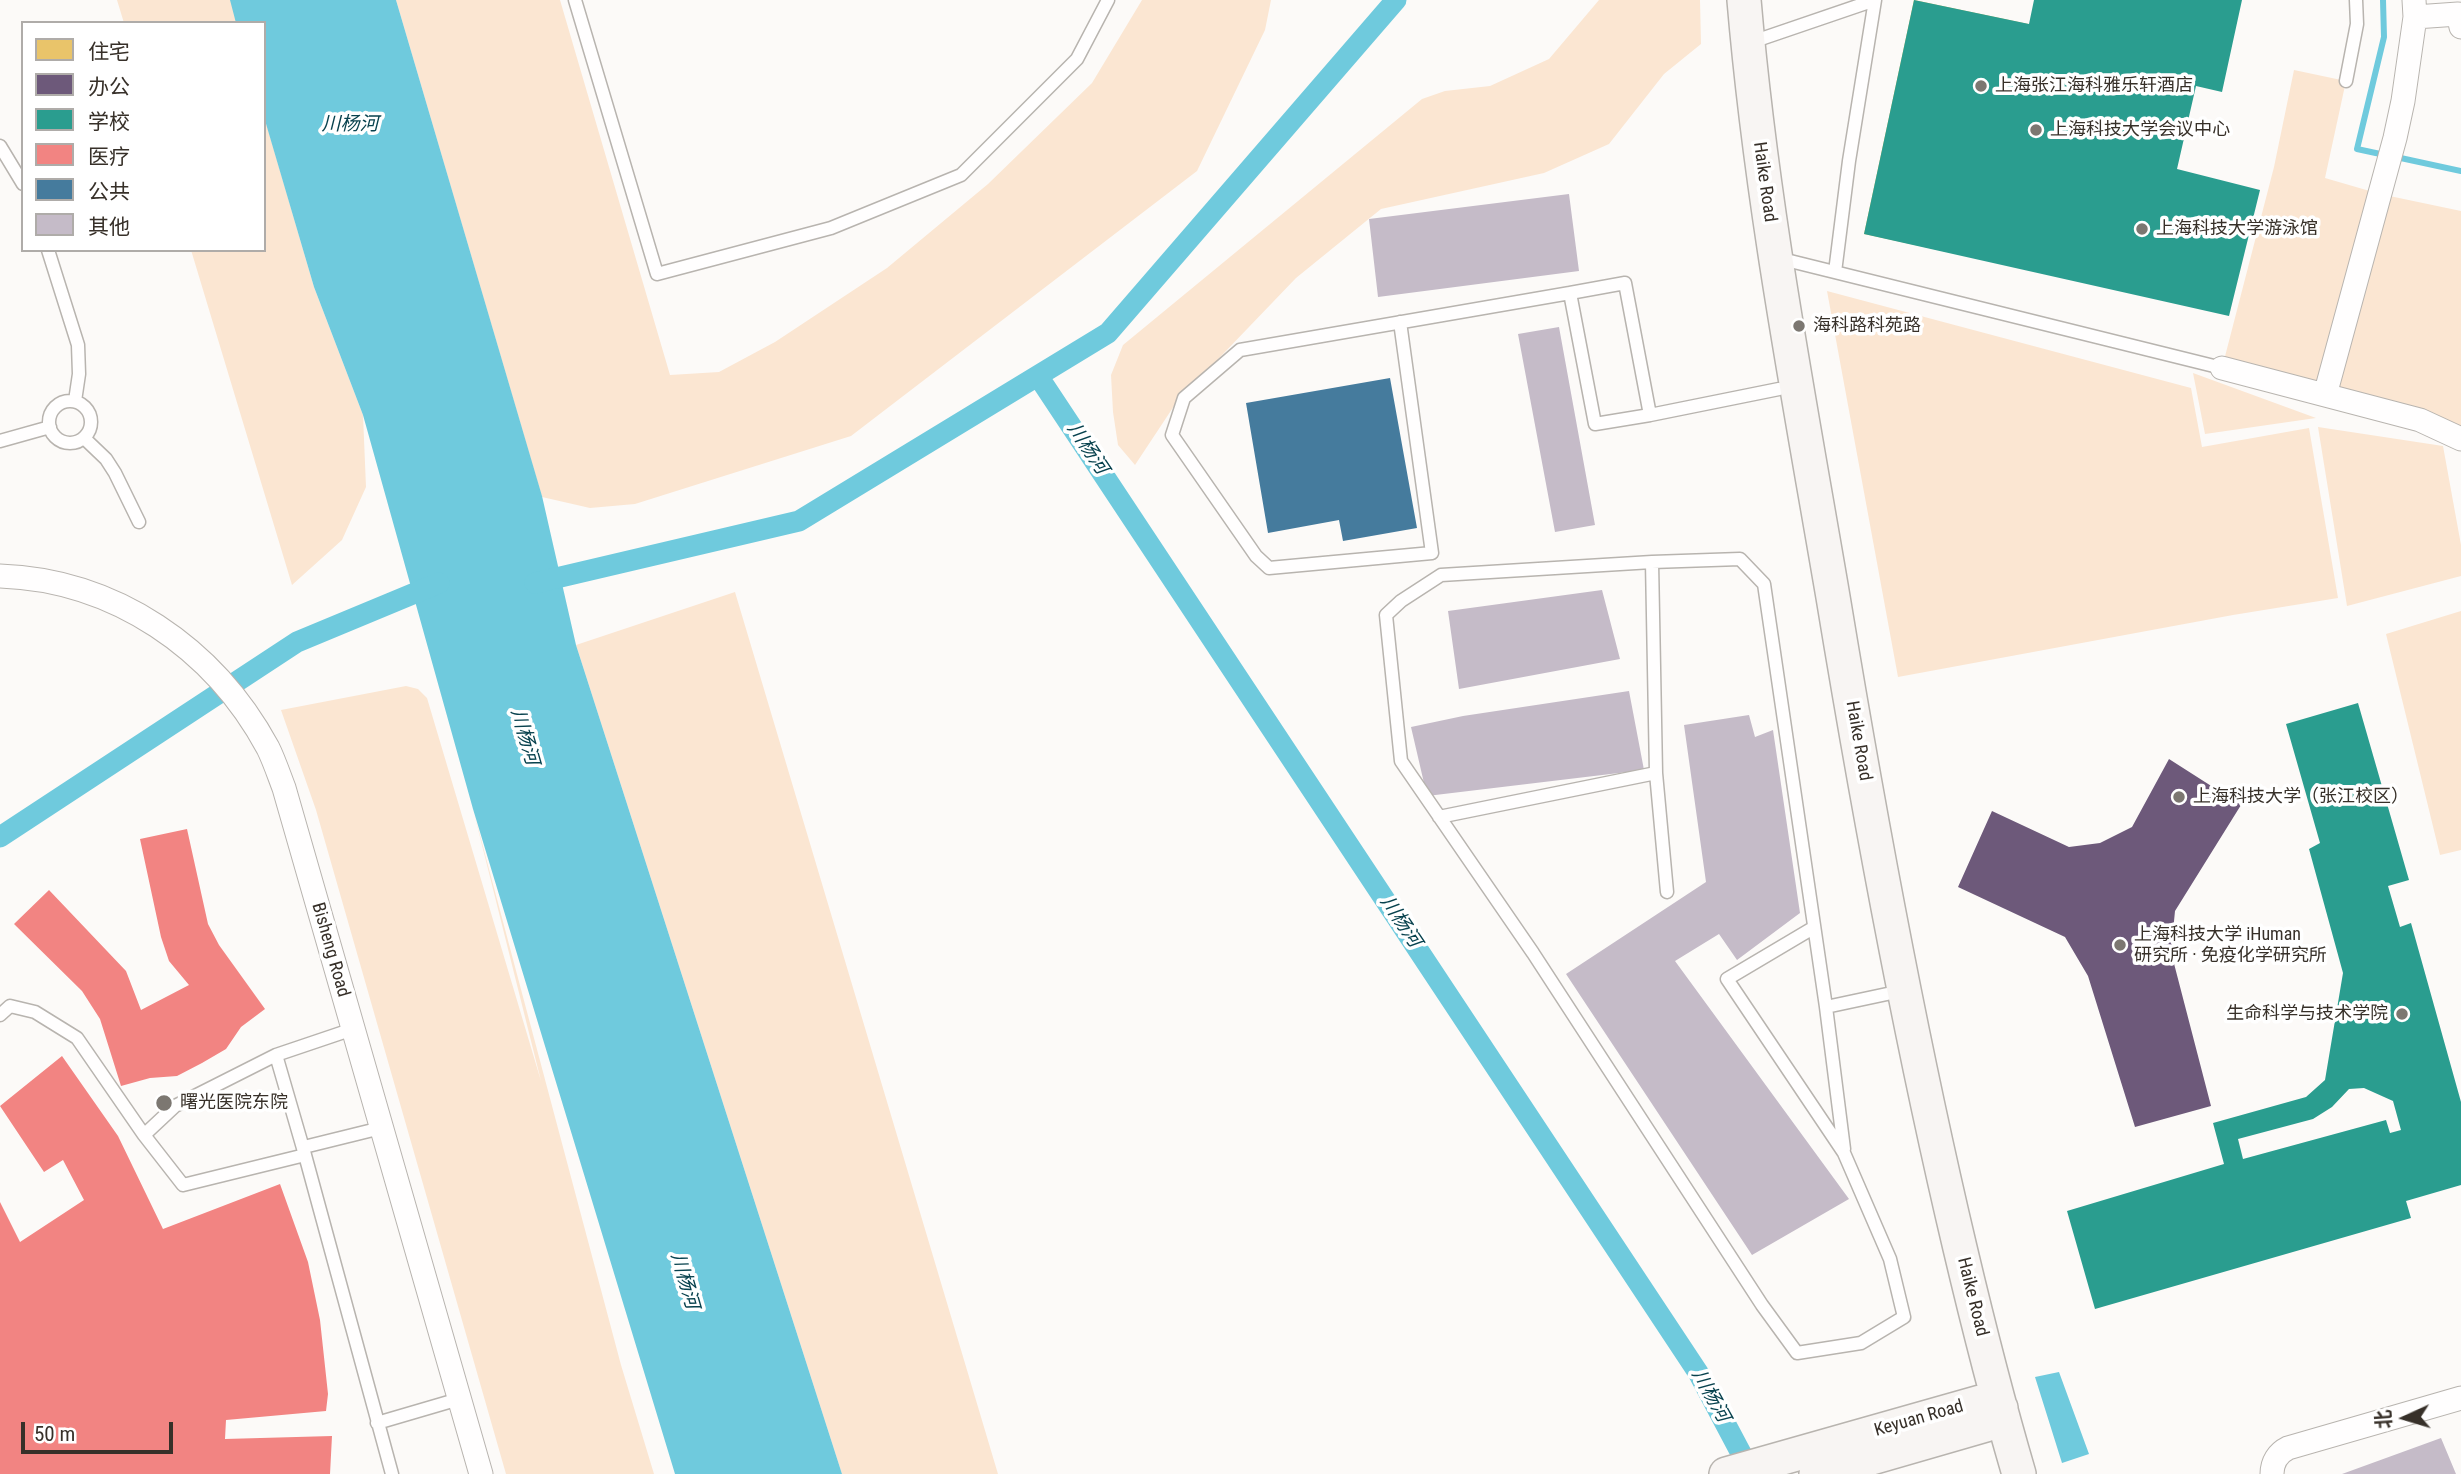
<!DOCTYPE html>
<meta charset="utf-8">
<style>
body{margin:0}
#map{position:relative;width:2461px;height:1474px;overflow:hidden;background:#fcfaf8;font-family:"Roboto Condensed","Noto Sans SC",sans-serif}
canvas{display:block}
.legend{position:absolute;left:21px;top:21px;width:245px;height:231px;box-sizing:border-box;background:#fff;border:2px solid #afaca9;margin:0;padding:9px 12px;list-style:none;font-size:21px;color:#373029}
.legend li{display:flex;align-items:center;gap:14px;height:35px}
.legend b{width:35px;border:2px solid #afaca9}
.north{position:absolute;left:2370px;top:1383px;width:70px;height:70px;-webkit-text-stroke:5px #fff;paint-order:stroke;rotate:266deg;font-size:19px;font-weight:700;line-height:28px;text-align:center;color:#373029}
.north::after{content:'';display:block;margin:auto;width:24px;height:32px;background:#373029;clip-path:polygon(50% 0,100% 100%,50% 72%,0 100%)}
.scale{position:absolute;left:21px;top:1422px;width:152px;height:32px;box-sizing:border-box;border:4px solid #373029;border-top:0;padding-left:9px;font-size:21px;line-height:24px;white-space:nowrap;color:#373029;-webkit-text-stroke:5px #fff;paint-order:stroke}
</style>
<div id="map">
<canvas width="2461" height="1474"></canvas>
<ul class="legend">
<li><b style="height:19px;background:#e9c46a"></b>住宅</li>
<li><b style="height:19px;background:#6d597a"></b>办公</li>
<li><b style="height:19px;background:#2a9d8f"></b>学校</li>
<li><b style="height:19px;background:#f28482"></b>医疗</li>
<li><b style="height:19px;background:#457b9d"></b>公共</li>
<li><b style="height:19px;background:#c5bbc8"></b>其他</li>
</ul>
<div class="north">北</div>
<div class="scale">50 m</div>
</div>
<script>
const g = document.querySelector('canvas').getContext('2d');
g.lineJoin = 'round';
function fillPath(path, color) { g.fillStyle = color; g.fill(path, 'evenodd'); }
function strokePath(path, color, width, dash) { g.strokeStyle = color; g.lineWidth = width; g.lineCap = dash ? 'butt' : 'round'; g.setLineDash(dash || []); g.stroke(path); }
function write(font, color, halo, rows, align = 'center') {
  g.font = font + ' "Roboto Condensed","Noto Sans SC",sans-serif'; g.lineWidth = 7; g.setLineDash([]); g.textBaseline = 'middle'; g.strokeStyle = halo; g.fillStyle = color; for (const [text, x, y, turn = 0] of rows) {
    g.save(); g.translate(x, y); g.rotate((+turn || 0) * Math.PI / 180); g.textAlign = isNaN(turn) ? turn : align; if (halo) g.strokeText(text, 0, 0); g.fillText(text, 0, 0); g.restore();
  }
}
fillPath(new Path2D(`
 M117,0h114l7,23h-114z
 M396,0h164l110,375 49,-3 56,-30 112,-74 101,-84 104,-101 50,-83h129l-6,30 -68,141 -346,265 -216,68 -45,4 -48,-11z
 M1599,0h101l1,44 -37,30 -55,70 -65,29 -163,36 -85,69 -120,125 -41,62 -17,-20 -5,-33 -2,-37 12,-30 299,-246 23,-8 45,-5 59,-27z
 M2294,70l52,11 -21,97 55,16 81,17v228l-239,-71 52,-201z
 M264,116l50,171 49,128 3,72 -24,53 -50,45 -101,-335h73z
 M1827,291l364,97 11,59 107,-19 29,170 -105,17 -335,62z
 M2193,373l123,45 -111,16z
 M2318,427l125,19 18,99v31l-114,30z
 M735,592l263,882h-156l-266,-829z
 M2461,611v239l-21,5 -54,-221z
 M406,686l12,3 9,9 114,383 -68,-272 148,556 33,109h-148l-190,-664 -35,-100z`), '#fbe6d2');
fillPath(new Path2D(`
 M230,0h166l146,496 34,149 266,829h-167l-202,-665 -110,-394 -49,-128 -50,-170v-94h-28z
 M2059,1372l30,82 -27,9 -27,-86z`), '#6fcadd');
fillPath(new Path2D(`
 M1914,0l162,34 -50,235 -162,-35z`), '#e9c46a');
fillPath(new Path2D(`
 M2169,759l72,46 -66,106 -4,41 40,154 -76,21 -47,-151 -23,-39 -107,-50 34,-76 77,36 31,-4 32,-16z`), '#6d597a');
fillPath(new Path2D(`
 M1914,0l115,24 5,-24h208l-20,92 -26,-6 -19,83 83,21 -31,126 -365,-82z
 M2358,703l51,177 -21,6 12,41 11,-4 50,179v83l-55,16 5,17 -316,91 -28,-98 157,-47 -11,-41 93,-26 19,-17 18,-107 -34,-124 11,-6 -34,-119zM2364,1088l29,13 8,29 -11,3 -4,-13 -143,39 -5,-20 75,-20 19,-12 17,-18z`), '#2a9d8f');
fillPath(new Path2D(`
 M187,829l21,95 11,21 46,64 -24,18 -15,22 -24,14 -25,13 -27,2 -29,8 -21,-67 -18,-28 -68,-67 35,-34 77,81 15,39 48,-25 -20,-24 -8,-24 -21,-98z
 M62,1056l56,80 45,93 117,-45 28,78 12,58 8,74 -2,17 -100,9 -1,19 107,-3 -2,38h-330v-272l20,40 64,-42 -21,-40 -19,12 -44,-66z`), '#f28482');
fillPath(new Path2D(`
 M1390,378l27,150 -74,13 -4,-21 -71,13 -22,-130z`), '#457b9d');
strokePath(new Path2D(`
 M2383,0l1,37 -27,112 28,6
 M2396,157l65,14`), '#6fcadd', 6);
strokePath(new Path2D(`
 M1038,376l661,998 53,100
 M535,583l264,-62 309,-188 288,-333
 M0,837l297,-195 142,-59`), '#6fcadd', 21);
fillPath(new Path2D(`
 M1569,194l10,77 -201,26 -9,-78z
 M1559,327l36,198 -40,7 -37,-198z
 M1602,590l18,69 -161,30 -11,-78z
 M1629,691l15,79 -217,26 -16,-69 52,-11z
 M1749,715l6,22 18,-7 27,183 -63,47 -18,-26 -44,27 174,238 -97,56 -186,-281 140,-92 -22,-157z
 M2441,1438l15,36h-114z`), '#c5bbc8');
const lane = new Path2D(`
 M575,0l82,274 174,-46 130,-53 116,-116 31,-59
 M1749,43l126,-43
 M2346,81l11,-57 -1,-24
 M0,146l23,38
 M48,250l30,95 1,29 -4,27
 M1778,258l444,110
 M1835,272l14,-111 26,-161
 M1400,322l32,231 -163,15 -13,-12 -84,-121 12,-37 56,-48 330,-57
 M49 422a21 21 0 1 1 42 0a21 21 0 1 1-42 0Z
 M1650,415l-25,-132 -55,10 25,131 55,-9 129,-26
 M84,438l22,21 9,14 24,49
 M0,441l50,-14
 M1652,562l4,211 11,119
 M1439,817l217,-44
 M1813,928l-86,51 117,174 46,106 14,58 -43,26 -64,10 -35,-48 -229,-352 -132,-192 -15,-146 15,-14 40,-26 211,-13 88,-3 24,25 62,423 61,-13
 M1826,1007l18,142
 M0,1015l10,-9 25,6 42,26 67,97 39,50 122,-30 87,319
 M276,1055l77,-26
 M144,1135l31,-29 101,-51 29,100
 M304,1147l77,-19
 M377,1423l82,-24`);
const street = new Path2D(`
 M2414,0l1,17 43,-3 3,13
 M2222,368l198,52 41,19
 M2325,395l70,-257 8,-37 12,-84
 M0,576c115,4 214,72 268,172 6,12 11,27 16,40l197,686
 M2272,1474c0,-12 6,-21 16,-26l173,-50`);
const secondary = new Path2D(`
 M1744,0c17,201 55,398 89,597 36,218 76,436 127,651 18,76 37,151 59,226
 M1726,1474l254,-72 21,6
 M1816,1474l170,-49 15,-17`);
strokePath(lane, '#b8b4af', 15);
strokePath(street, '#b8b4af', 25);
strokePath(secondary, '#b8b4af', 36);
strokePath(lane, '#fffefe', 12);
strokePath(street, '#fffefe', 23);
strokePath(secondary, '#f8f5f3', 33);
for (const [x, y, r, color] of [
 [1981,86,7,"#7c7771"],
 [2036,130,7,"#7c7771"],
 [2142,229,7,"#7c7771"],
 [1799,326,7,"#7c7771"],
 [2179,797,7,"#7c7771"],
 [2120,945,7,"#7c7771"],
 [2402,1014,7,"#7c7771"],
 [164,1103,9,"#7c7771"]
]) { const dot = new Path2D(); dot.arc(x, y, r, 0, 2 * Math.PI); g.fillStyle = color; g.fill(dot); strokePath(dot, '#fff', 2.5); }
write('18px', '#373029', '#fff', [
 ["上海张江海科雅乐轩酒店",1995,86],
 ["上海科技大学会议中心",2050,130],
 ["上海科技大学游泳馆",2156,229],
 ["海科路科苑路",1813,326],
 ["上海科技大学（张江校区）",2193,797],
 ["上海科技大学 iHuman",2134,935],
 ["研究所 · 免疫化学研究所",2134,956],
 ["生命科学与技术学院",2388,1014,"right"],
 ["曙光医院东院",180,1103]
], 'left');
write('18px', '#373029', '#fff', [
 ["Haike Road",1764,182,82],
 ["Haike Road",1858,741,80],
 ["Bisheng Road",330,950,74],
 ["Haike Road",1972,1297,76],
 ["Keyuan Road",1919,1419,-16]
]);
write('italic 19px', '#08424e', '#fff', [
 ["川杨河",350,125],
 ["川杨河",1087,449,56],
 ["川杨河",524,737,74],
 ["川杨河",1400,922,56],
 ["川杨河",684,1281,74],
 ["川杨河",1710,1396,61]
]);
</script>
